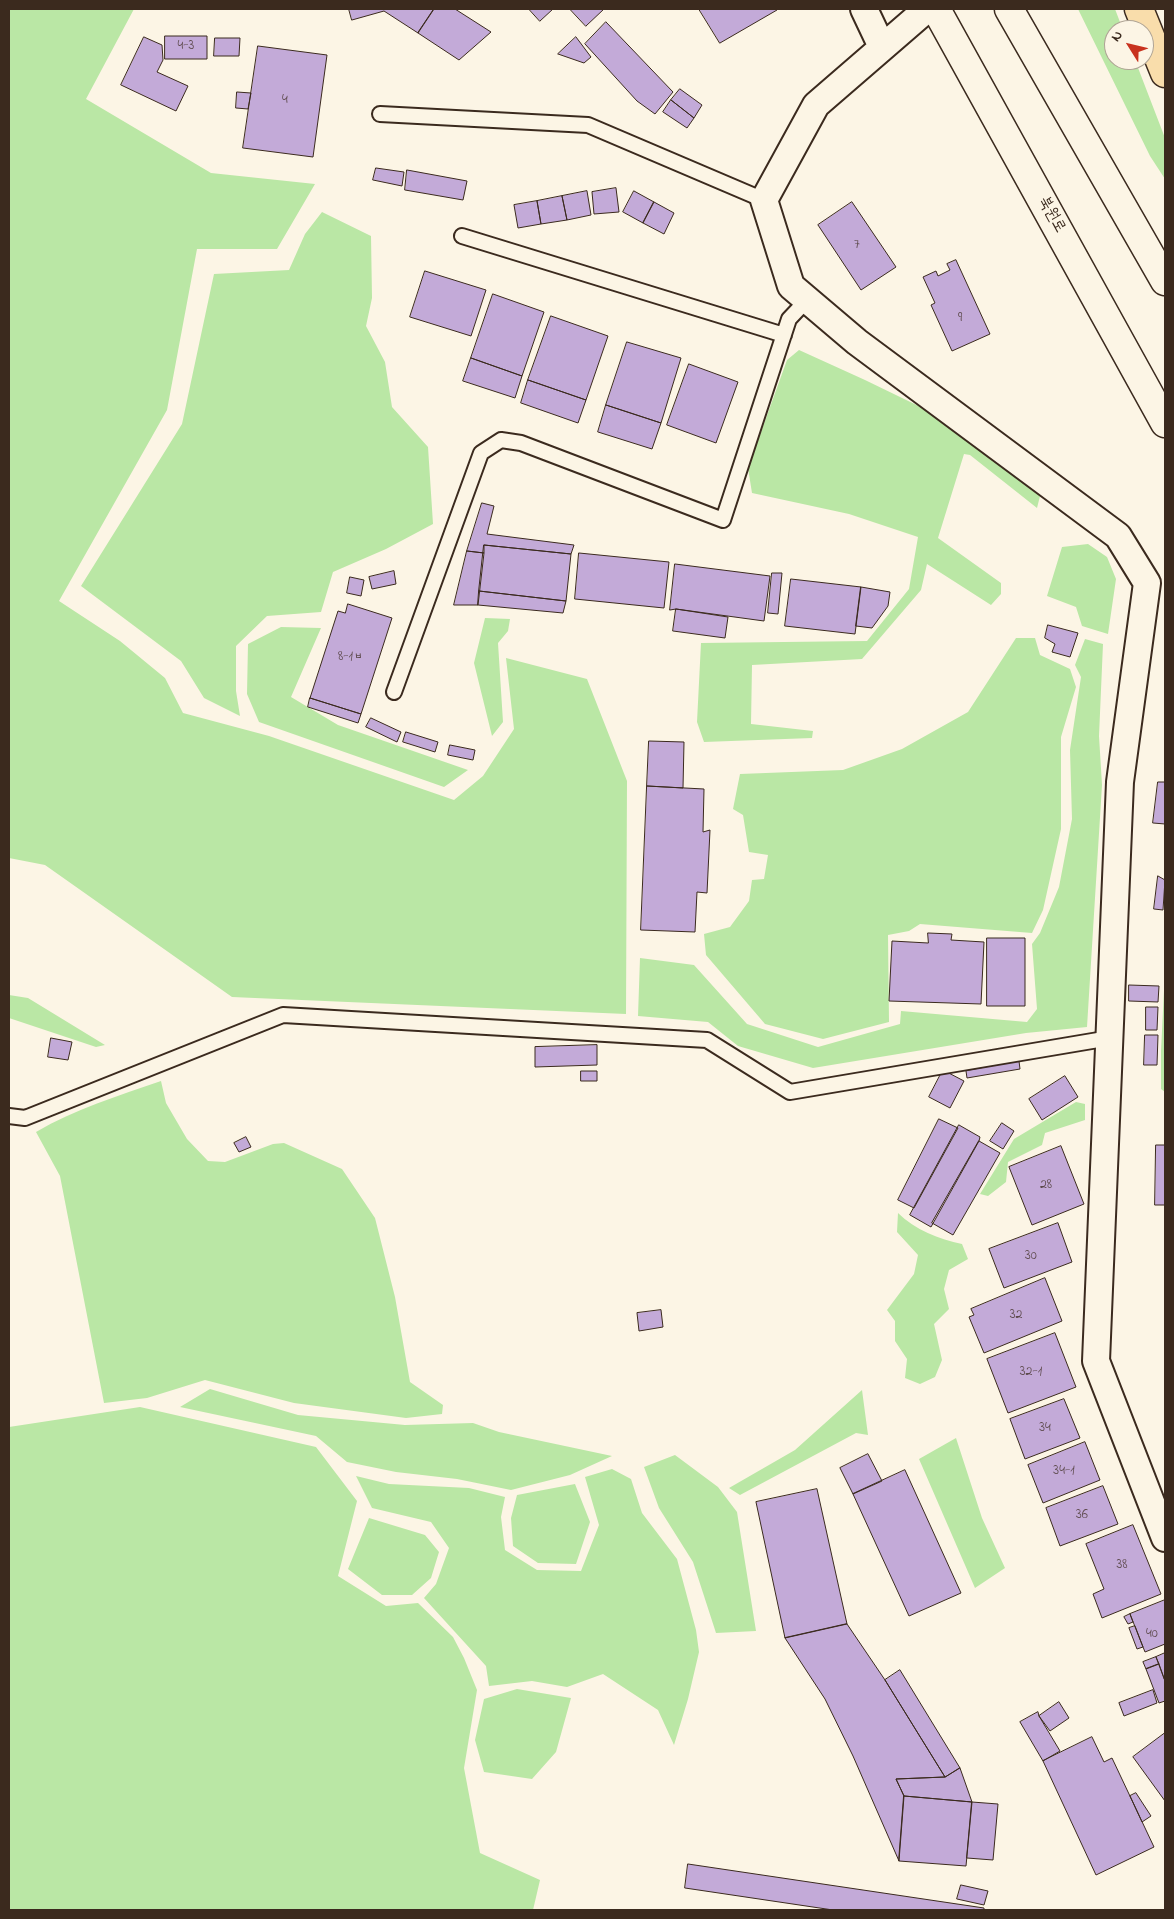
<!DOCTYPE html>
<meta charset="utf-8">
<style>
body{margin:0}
#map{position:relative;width:1174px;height:1919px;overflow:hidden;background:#fcf5e5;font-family:"Indie Flower",sans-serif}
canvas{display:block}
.frame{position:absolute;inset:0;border:10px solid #3b2a1e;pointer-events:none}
.north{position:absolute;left:1104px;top:20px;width:50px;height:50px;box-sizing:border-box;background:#fcf5e5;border:1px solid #afa495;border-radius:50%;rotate:306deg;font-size:14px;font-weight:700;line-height:20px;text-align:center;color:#3b2a1e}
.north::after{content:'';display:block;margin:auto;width:18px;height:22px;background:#c8321e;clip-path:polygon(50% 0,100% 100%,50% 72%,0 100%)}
</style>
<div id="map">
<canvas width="1174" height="1919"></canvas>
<div class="frame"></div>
<div class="north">N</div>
</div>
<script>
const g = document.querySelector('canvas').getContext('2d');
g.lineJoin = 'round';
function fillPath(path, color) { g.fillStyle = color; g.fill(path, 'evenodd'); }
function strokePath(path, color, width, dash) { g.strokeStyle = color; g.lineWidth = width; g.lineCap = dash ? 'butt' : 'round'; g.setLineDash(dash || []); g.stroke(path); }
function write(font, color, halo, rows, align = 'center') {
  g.font = font + ' "Indie Flower","Poor Story",sans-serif'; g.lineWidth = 5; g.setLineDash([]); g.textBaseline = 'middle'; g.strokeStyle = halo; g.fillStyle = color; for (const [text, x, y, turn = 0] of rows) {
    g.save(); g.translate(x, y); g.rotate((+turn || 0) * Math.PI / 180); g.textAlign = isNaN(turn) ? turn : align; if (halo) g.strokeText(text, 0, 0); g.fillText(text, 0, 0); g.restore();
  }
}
fillPath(new Path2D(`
 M9,9h125l-48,90 125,74 104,11 -38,65h-80l-30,161 -108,191 61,40 45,37 18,35 86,23 185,64 29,-24 31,-47 -8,-71 81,21 40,102 -1,233 -394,-17 -187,-132 -36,-7z
 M1078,9h37l8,21h-9v30h21l30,78v41l-15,-23z
 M322,212l49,24 1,62 -6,28 19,36 7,45 36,40 5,77 -47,25 -53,23 -12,40 -54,4 -31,30v45l4,25 -36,-18 -23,-37 -100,-75 101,-162 32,-150 75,-4 16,-36z
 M799,350l66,30 101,49 75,63 -4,16 -67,-53 -6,-1 -26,84 63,45v11l-10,11 -64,-41 -6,26 -59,69 -110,6 -1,59 62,7 -1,7 -108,4 -7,-20 4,-79 166,-2 42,-52 9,-52 -69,-23 -97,-21 -4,-25 39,-108z
 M1088,544l19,13 9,22 -8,55 -26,-8 -6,-19 -29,-11 15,-49z
 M485,618l25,1 -2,12 -10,12 5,79 -11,14 -18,-73z
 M281,627l40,1 -30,69 47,28 130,45 -24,17 -185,-65 -12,-28 1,-50z
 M1016,638h19l5,17 30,14 6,18 -15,50v92l-18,81 -11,23 -112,-9 -11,7 -21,4 1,87 -66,17 -58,-15 -59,-69 -2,-21 26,-7 19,-26 3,-21 12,-1 4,-24 -19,-3 -6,-37 -10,-6 7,-35 103,-4 59,-21 66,-37z
 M1085,639l18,5 -4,92 3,49 -15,242 -61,6 -213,35 -75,-22 -30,-24 -70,-6 2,-58 54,7 53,59 71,23 82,-23 1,-13 126,11 10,-13 -5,-65 8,-11 19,-46 13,-68 -2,-69 11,-73 -6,-12z
 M1165,970v122l-4,-3v-38z
 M9,995l19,3 77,47 -9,2 -87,-29z
 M161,1081l5,22 21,36 21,22 17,1 48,-18 11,-1 58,26 33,49 20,79 15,85 33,23 -1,9 -36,4 -112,-15 -89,-23 -58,18 -43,5 -44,-227 -24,-44c39,-23 82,-36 125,-51z
 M1076,1102l9,2v16l-40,13 -3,12 -34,17 -2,20 -18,14 -8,-2 34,-55z
 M898,1213c17,17 41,26 64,31l6,15 -19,11 -5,19 5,20 -15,15 8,36 -7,17 -15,7 -15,-6 2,-19 -12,-18v-20l-8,-11 27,-36 4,-19 -21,-23z
 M210,1389l88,26 107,10 68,-2 26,9 113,24 -42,19 -59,15 -54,-11 -61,-7 -49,-10 -31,-26 -136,-29z
 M862,1390l6,45 -12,-2 -116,62 -11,-7 66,-38z
 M140,1407l176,40 41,54 -19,75 48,30 32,-3 35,34 11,21 13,32 -13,78 16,85 60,27 -7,30h-524v-483z
 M956,1438l26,80 23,50 -30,20 -56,-129z
 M675,1455l43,32 19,25 19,119 -40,2 -23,-71 -34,-54 -15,-41z
 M612,1469l19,10 11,34 35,46 19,71 3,22 -11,47 -14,46 -16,-35 -55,-36 -36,13 -35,-6 -43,5 -3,-20 -62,-68 12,-14 13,-36 -18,-26 -59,-14 -16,-32 33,8 80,4 36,9 -4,20 4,33 32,20 44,1 18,-46 -14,-48z
 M575,1484l15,38 -14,42 -38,-1 -25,-17 -2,-28 6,-23z
 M369,1518l56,17 14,17 -8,26 -19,17h-30l-34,-26z
 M517,1689l54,9 -15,54 -24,27 -48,-7 -9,-32 9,-41z`), '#bae7a5');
const building = new Path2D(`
 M349,9h85l-16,24 -34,-22 -32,9z
 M434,9h21l36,23 -32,28 -41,-27z
 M529,9h24l-13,12z
 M570,9h34l-18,17z
 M699,9h77l1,1 -57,33z
 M606,22l67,70 -18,22 -18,-13 -52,-57z
 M165,36h42v23h-42z
 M144,37l18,8 1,15 -6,12 31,14 -12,25 -55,-26z
 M576,37l15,20 -7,6 -26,-9z
 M215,38h25l-1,18h-25z
 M258,46l69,9 -14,102 -70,-9z
 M680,89l22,16 -8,13 -23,-18z
 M237,92l14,1 -3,16 -12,-1z
 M671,100l23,18 -7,10 -24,-16z
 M376,168l28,4 -2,14 -29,-6z
 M407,170l60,11 -4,19 -58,-10z
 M616,188l3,24 -25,2 -2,-22z
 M587,191l4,24 -24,5 -5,-24z
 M634,191l20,11 -11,21 -20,-11z
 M562,196l5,24 -26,4 -4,-23z
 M537,201l4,23 -23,4 -4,-23z
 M654,202l20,11 -10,21 -21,-11z
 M852,202l44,65 -35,23 -43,-65z
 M956,260l34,74 -38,17 -21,-46 4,-2 -12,-26 13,-6 2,5 12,-6 -3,-6z
 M425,271l61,19 -15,46 -61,-19z
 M493,294l51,18 -22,64 -51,-18z
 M551,316l57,20 -22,64 -58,-20z
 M627,342l54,16 -20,65 -55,-18z
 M471,358l51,18 -7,22 -52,-17z
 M689,364l49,18 -22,61 -49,-18z
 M528,380l58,20 -8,23 -57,-20z
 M606,405l55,18 -9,26 -54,-17z
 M482,503l12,3 -7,28 87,11 -3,9 -87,-9v8l-17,-2z
 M484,545l87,9 -5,47 -87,-10z
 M467,551l17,2 -6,52h-24z
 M579,553l90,9 -5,46 -89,-9z
 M675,564l95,12 -6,45 -88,-12 -6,1z
 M394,571l2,13 -24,5 -3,-12z
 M772,573h10l-4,41 -10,-1z
 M350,577l14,3 -3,16 -14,-3z
 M791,579l70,8 -6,47 -70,-8z
 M861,587l29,5 -2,14 -16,22 -16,-2z
 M479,591l87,10 -3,12 -85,-8z
 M348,604l44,14 -31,96 -51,-16 28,-87 7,2z
 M676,609l52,8 -3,21 -52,-7z
 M1048,625l30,8 -8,24 -18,-5 3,-8 -10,-6z
 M310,698l51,16 -3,9 -50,-16z
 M371,718l30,14 -4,10 -31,-15z
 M406,732l32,10 -3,10 -32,-10z
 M649,741l35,1 -1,46 -36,-2z
 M450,745l25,5 -2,10 -25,-5z
 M1158,782h7v42l-12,-1z
 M647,786l57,3 -1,43 7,-2 -3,63 -10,-1 -2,40 -54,-2z
 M1158,876l7,4 -2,30 -9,-1z
 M928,933l24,1 -1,6 33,2 -3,62 -92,-3 3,-60 36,2z
 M987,938h38v68h-38z
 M1129,985l30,1 -1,16 -29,-1z
 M1146,1007h12l-1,23h-11z
 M1145,1035h13l-1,30h-13z
 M51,1038l21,4 -4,18 -20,-3z
 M597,1045v20l-62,2v-20z
 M1019,1061l1,8 -53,9 -1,-7z
 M943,1070l21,11 -14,27 -21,-11z
 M581,1071h16v10h-16z
 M1065,1076l13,21 -36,23 -13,-21z
 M939,1119l19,9 -44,80 -16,-8z
 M1002,1123l12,8 -11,18 -13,-8z
 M959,1125l21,12 -1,4 -48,86 -21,-12z
 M246,1137l5,10 -12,5 -5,-9z
 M979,1141l21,12 -47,82 -21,-12z
 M1156,1145h9v60h-10z
 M1061,1146l23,58 -52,21 -23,-58z
 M1058,1223l14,39 -68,26 -15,-39z
 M1045,1278l17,43 -78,32 -15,-36 5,-2 -3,-6z
 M661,1310l2,17 -24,4 -2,-18z
 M1055,1333l21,54 -68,26 -21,-54z
 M1064,1399l16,39 -55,21 -15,-40z
 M1085,1442l15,38 -57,23 -15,-38z
 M868,1454l14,27 -29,13 -13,-26z
 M905,1470l56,123 -52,23 -56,-122z
 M1103,1486l15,38 -58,22 -14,-38z
 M817,1489l30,135 -62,14 -29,-136z
 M1133,1525l28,69 -59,24 -9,-24 11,-5 -18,-45z
 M1165,1600v44l-20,8 -15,-38z
 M1130,1614l3,8 -5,2 -4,-7z
 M847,1624l38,56 60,97 -49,2 8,17 -5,65 -46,-105 -28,-57 -40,-61z
 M1135,1626l8,21 -6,2 -8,-21z
 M1165,1653v28l-9,-24z
 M1156,1657l3,7 -13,5 -3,-7z
 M1159,1664l6,17v20l-6,2 -13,-34z
 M900,1670l60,98 -15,9 -60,-97z
 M1153,1690l4,13 -33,13 -5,-13z
 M1059,1702l10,16 -19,13 -11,-15z
 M1038,1712l1,4 21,35 -17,10 -23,-39z
 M1165,1733v68l-32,-44z
 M1092,1737l12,25 8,-4 42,89 -58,28 -53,-114z
 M960,1768l12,34 -68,-6 -8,-17 49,-2z
 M1136,1793l15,23 -9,6 -12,-26z
 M904,1796l68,6 -6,64 -67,-5z
 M972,1802l26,2 -5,56 -26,-2z
 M688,1864l296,44v2h-151l-148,-22z
 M961,1885l27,6 -4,14 -27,-6z`);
fillPath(building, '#c3aad8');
strokePath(building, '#3b2a1e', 1);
const service = new Path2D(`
 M380,114l208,11 176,75
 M462,236l322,99
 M394,692l87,-239 20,-13 20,3 202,77 66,-201 18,-19
 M9,1116l16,2 258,-103 424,25 83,52 320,-54`);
const minor = new Path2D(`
 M864,9l18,38
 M927,9l-111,96 -52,95 27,86 66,56 261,194 29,47 -27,199 -24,579 69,177`);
const tertiary = new Path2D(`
 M936,9l229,414
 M1009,9l156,272`);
const motorway = new Path2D(`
 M1139,9l26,64`);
strokePath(service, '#3b2a1e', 18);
strokePath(minor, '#3b2a1e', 30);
strokePath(tertiary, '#3b2a1e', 31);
strokePath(motorway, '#3b2a1e', 31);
strokePath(service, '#fcf5e5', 14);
strokePath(minor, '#fcf5e5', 26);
strokePath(tertiary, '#fcf5e5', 28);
strokePath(motorway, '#f9ddab', 28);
write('14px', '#5d4a4c', null, [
 ["4-3",186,47],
 ["4",285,101],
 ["7",857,246],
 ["9",960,319],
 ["8-1ㅂ",351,658],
 ["28",1046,1186],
 ["30",1031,1257],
 ["32",1016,1316],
 ["32-1",1031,1373],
 ["34",1045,1429],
 ["34-1",1064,1472],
 ["36",1082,1516],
 ["38",1122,1566],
 ["40",1152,1635]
]);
write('16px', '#3b2a1e', '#fcf5e5', [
 ["북원로",1051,215,61]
]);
</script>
